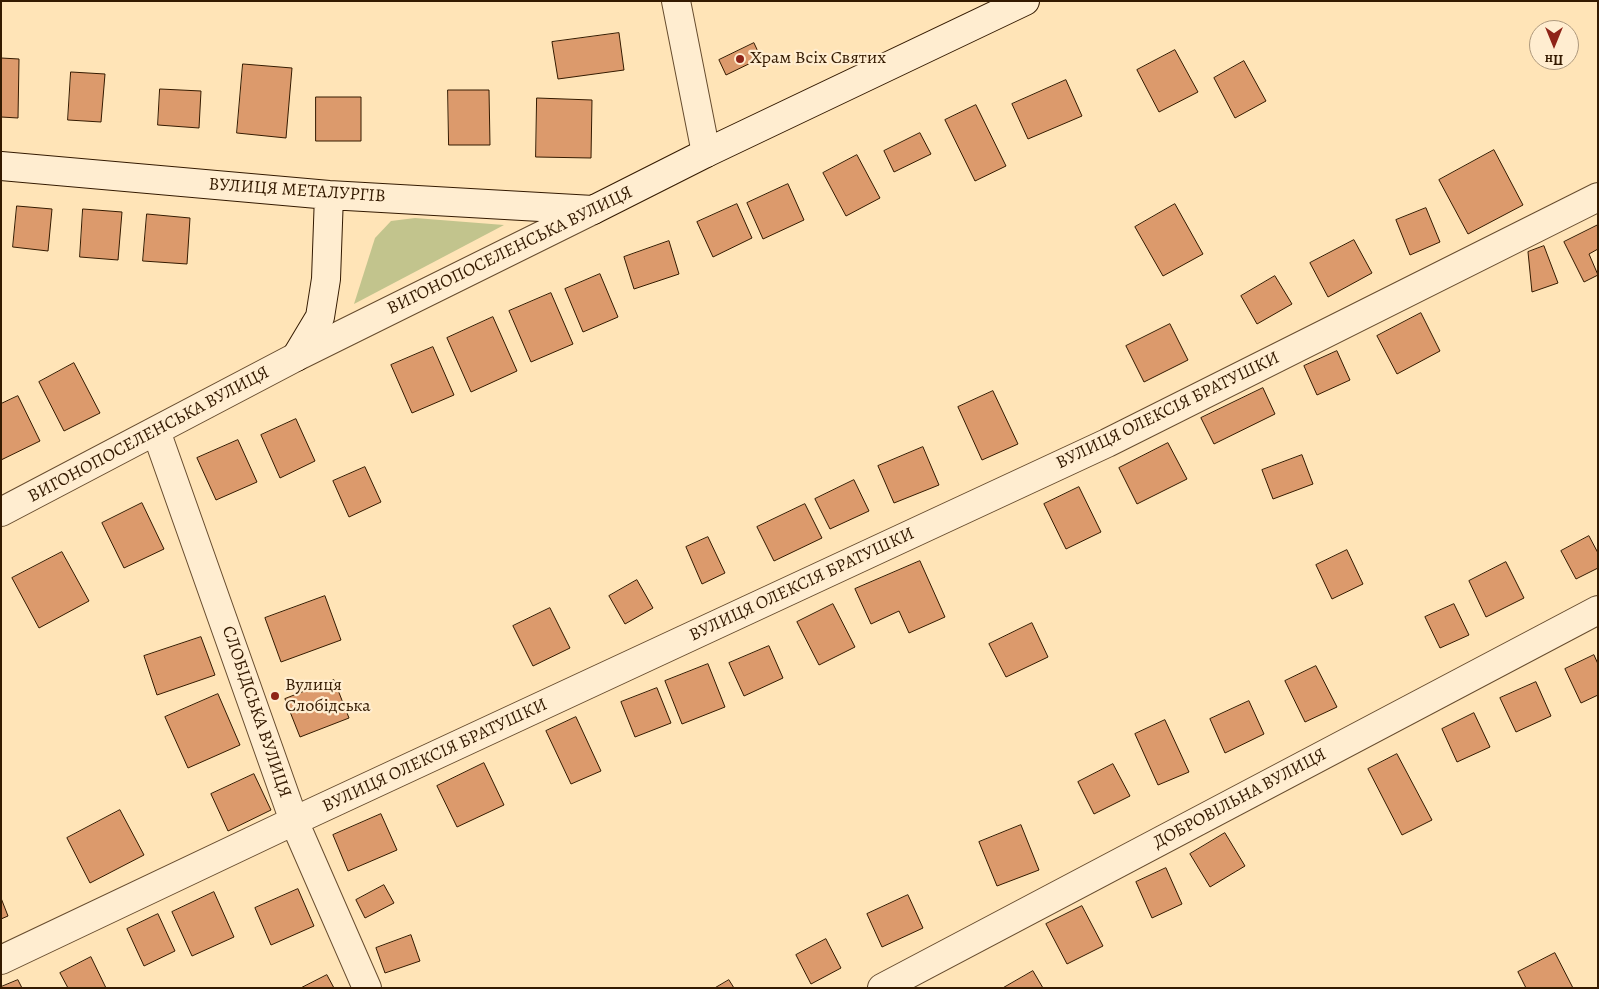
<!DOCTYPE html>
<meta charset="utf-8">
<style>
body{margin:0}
#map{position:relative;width:1599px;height:989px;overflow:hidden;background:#ffe4b7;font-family:Alegreya,serif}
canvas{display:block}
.frame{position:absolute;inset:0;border:2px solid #341a00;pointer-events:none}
.north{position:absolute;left:1529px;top:20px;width:50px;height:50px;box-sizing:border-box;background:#ffedd0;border:1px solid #ae997d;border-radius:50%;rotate:180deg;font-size:14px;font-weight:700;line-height:20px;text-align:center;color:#341a00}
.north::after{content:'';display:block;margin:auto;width:18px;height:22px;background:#8f2418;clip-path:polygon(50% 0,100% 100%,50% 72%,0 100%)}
</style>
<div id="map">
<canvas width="1599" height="989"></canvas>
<div class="frame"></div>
<div class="north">Пн</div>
</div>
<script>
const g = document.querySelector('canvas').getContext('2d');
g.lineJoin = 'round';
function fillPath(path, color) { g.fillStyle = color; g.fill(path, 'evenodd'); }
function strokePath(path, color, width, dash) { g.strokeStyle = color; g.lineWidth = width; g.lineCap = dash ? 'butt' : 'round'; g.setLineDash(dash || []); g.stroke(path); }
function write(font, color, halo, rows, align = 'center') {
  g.font = font + ' Alegreya,serif'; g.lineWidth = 4.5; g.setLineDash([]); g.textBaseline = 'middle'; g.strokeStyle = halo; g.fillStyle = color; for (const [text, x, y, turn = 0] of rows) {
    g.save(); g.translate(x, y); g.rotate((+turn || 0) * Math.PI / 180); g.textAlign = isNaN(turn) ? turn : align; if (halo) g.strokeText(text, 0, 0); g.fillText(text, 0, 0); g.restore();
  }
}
fillPath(new Path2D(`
 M415,218l89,7 -150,79 21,-66 16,-17z`), '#c2c48d');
const building = new Path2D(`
 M619,33l5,37 -66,9 -6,-37z
 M754,43l7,15 -35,17 -7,-15z
 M1175,50l23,42 -39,20 -22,-42z
 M1,58l18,1 -1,59 -17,-1z
 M1244,61l22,40 -31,17 -21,-40z
 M243,64l49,4 -6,70 -49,-5z
 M71,72l34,2 -4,48 -33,-2z
 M1066,80l16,36 -54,23 -16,-35z
 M160,89l41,2 -2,37 -41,-3z
 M448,90h41l1,55h-41z
 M316,97h45v44h-45z
 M537,98l55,2 -1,58 -55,-1z
 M976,105l30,61 -31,15 -30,-61z
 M920,133l11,21 -37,18 -10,-21z
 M1494,150l29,55 -55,29 -29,-54z
 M857,155l23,43 -34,18 -23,-43z
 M788,184l16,36 -41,19 -16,-36z
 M737,204l15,34 -39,19 -16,-35z
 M1175,204l28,50 -40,22 -28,-49z
 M17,206l35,3 -4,42 -35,-4z
 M1426,208l14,34 -30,13 -14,-35z
 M83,209l39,3 -4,48 -38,-3z
 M147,214l43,4 -3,46 -44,-3z
 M1598,225v24l-9,5 9,21 -14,7 -20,-40z
 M1354,240l18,33 -44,24 -18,-34z
 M669,241l10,33 -45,15 -10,-32z
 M1544,246l14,37 -26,9 -4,-40z
 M600,274l18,43 -35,15 -18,-43z
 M1275,276l17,28 -35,20 -16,-28z
 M551,293l22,51 -42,18 -22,-51z
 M1421,313l19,38 -43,23 -20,-38z
 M493,317l24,54 -46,21 -24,-54z
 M1170,324l18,36 -44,22 -18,-36z
 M433,347l21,48 -42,18 -21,-48z
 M1337,351l13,29 -33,15 -13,-29z
 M74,363l26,50 -36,18 -25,-49z
 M1263,388l12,26 -61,30 -13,-26z
 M993,391l25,53 -36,16 -24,-53z
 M18,396l22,45 -39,19v-56z
 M296,419l19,42 -35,17 -19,-43z
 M238,440l19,42 -41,18 -19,-42z
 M1168,443l19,36 -50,25 -18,-36z
 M923,447l16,38 -45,18 -16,-37z
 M1302,455l11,29 -40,15 -11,-29z
 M365,467l16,35 -32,15 -16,-36z
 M854,480l15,31 -39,18 -15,-30z
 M1079,487l22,45 -35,17 -22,-45z
 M142,503l22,46 -40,19 -22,-45z
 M805,504l17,34 -48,23 -17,-34z
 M1589,536l9,17v15l-22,11 -15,-28z
 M708,537l17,36 -23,11 -16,-37z
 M1347,550l16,34 -31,15 -16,-34z
 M62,552l27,49 -50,27 -27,-50z
 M920,561l25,56 -36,16 -10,-22 -28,13 -16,-35z
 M1506,562l18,36 -38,19 -17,-36z
 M637,580l16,28 -28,16 -16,-28z
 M325,596l16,44 -60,22 -16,-44z
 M833,604l22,43 -36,18 -22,-43z
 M1454,604l15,31 -29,13 -15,-31z
 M550,608l20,40 -37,18 -20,-40z
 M1032,623l16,34 -42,20 -17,-33z
 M201,637l14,38 -58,20 -13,-39z
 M769,646l14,32 -39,18 -15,-33z
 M1594,655l4,9v31l-17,8 -16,-34z
 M708,664l17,43 -43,17 -17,-43z
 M1316,666l21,41 -32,15 -20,-41z
 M334,680l15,38 -49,19 -15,-38z
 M1536,682l15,34 -35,16 -16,-34z
 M657,688l14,35 -36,14 -14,-35z
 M218,694l22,51 -52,23 -23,-51z
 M1249,701l15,33 -39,19 -15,-34z
 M1474,713l16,34 -33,15 -15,-33z
 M576,717l25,54 -30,13 -25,-53z
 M1165,720l24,52 -31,13 -23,-51z
 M1397,754l35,66 -30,15 -34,-66z
 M484,763l20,42 -47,22 -20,-41z
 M1113,764l17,32 -36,18 -16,-32z
 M254,774l17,36 -43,21 -17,-37z
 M120,810l24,45 -54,28 -23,-45z
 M381,814l16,36 -49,21 -15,-36z
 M1021,825l18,45 -42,16 -18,-44z
 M1225,833l20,33 -35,21 -20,-33z
 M1166,868l16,36 -30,14 -16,-36z
 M384,885l10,18 -29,15 -9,-18z
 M298,889l16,37 -43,19 -16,-37z
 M214,892l20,45 -42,19 -20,-44z
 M908,895l15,33 -41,19 -15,-33z
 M1,898l7,18 -7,3z
 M1082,906l21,40 -36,18 -21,-40z
 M158,914l17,37 -31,15 -17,-37z
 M411,935l9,26 -35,12 -9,-25z
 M826,939l15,29 -30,16 -15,-29z
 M1555,953l18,35h-47l-8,-16z
 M91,957l15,31h-38l-8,-15z
 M1033,971l10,17h-40z
 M327,975l7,13h-33z
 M18,980l4,8h-21v-1z
 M729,980l5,8h-19z`);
fillPath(building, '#dc9a6c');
strokePath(building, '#341a00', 1);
const minor = new Path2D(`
 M676,1l30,152
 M156,431l138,390 73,167
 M1,512l295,-155 297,-147
 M1,960l293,-139 813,-378 491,-246
 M882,988l716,-378`);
const secondary = new Path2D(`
 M1,166l328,29 264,15 113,-57 319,-152
 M296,357l24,-40 6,-38 3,-84`);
strokePath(minor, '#674c2e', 30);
strokePath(secondary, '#341a00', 30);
strokePath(minor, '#ffedd0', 28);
strokePath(secondary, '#ffedd0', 28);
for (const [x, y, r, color] of [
 [740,59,5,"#8f2418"],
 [275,696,5,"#8f2418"]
]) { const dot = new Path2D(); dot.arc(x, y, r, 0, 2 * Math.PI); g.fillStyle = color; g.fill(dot); strokePath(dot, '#ffedd0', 2); }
write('18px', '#341a00', '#ffedd0', [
 ["Храм Всіх Святих",750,59],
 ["Вулиця",285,686],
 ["Слобідська",285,707]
], 'left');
write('18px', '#341a00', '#ffedd0', [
 ["ВУЛИЦЯ МЕТАЛУРГІВ",297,191,4],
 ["ВИГОНОПОСЕЛЕНСЬКА ВУЛИЦЯ",510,251,-26],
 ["ВУЛИЦЯ ОЛЕКСІЯ БРАТУШКИ",1168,411,-26],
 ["ВИГОНОПОСЕЛЕНСЬКА ВУЛИЦЯ",149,435,-28],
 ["ВУЛИЦЯ ОЛЕКСІЯ БРАТУШКИ",802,585,-25],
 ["СЛОБІДСЬКА ВУЛИЦЯ",256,712,71],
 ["ВУЛИЦЯ ОЛЕКСІЯ БРАТУШКИ",435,756,-25],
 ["ДОБРОВІЛЬНА ВУЛИЦЯ",1240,799,-28]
]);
</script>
